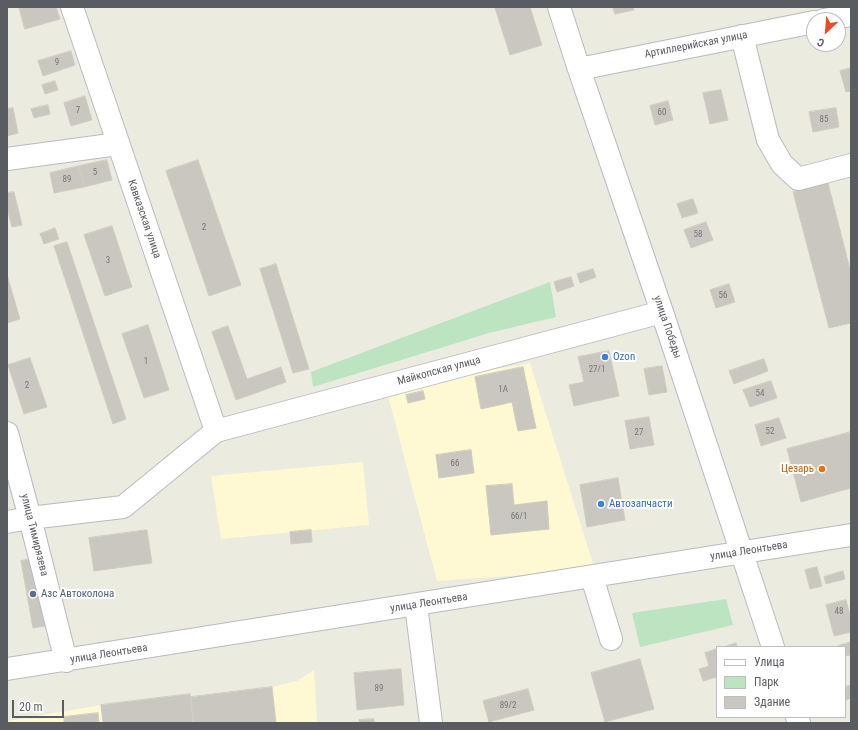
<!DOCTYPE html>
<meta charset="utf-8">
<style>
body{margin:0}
#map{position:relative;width:858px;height:730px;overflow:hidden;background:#ecebe0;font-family:"Roboto Condensed",sans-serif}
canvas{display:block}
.frame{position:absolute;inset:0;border:8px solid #595c61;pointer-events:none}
.legend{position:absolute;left:716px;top:646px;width:130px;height:72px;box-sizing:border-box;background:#fff;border:1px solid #bdbec0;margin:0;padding:5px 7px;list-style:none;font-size:12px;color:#595c61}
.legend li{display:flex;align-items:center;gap:8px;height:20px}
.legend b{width:20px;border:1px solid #bdbec0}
.north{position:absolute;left:806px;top:12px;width:40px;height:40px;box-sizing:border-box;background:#fff;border:1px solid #bdbec0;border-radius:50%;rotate:206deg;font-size:11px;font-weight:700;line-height:16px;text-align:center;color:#595c61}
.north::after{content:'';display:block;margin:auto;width:14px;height:18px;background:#e94b29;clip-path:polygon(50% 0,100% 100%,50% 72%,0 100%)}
.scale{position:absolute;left:12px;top:700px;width:52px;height:18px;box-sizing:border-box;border:2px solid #595c61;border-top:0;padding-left:5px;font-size:12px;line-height:14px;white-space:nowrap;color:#595c61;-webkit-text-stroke:3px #fff;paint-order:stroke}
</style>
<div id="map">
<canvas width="858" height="730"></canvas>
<div class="frame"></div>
<ul class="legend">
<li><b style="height:5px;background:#fff"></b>Улица</li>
<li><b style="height:11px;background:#bce4c0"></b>Парк</li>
<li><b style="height:11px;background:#c9c7bf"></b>Здание</li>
</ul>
<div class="north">С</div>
<div class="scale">20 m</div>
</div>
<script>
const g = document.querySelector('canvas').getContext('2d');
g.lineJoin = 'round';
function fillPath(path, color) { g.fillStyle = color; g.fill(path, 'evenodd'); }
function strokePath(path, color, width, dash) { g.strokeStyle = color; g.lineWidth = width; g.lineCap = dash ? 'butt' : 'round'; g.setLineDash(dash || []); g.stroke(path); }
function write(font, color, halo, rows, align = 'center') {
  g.font = font + ' "Roboto Condensed",sans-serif'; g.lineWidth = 4; g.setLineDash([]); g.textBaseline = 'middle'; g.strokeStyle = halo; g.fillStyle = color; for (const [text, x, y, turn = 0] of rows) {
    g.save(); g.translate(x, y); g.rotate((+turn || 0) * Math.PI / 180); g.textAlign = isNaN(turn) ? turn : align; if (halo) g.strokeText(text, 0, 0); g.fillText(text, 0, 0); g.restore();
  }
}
fillPath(new Path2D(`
 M530,363l65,207 -158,11 -50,-189 48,-12z
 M363,462l6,63 -148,14 -10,-63z
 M314,670l3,53h-310v-2l94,-16 89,-11 1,3 81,-10 25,-6z`), '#fef8d3');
fillPath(new Path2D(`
 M550,282l6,35 -67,16 -176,54 -2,-15z
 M726,599l7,26 -93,22 -8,-34z`), '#bce4c0');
const building = new Path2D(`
 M19,7h37l4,12 -35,10z
 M497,7h33l12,38 -32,10 -15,-47z
 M613,7h20l1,3 -19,4z
 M71,51l4,14 -32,11 -5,-15z
 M851,68v23l-5,1 -6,-21z
 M55,81l3,9 -13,4 -3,-9z
 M721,90l7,30 -18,4 -7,-31z
 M85,96l7,24 -21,6 -7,-23z
 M668,101l5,19 -18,5 -5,-19z
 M48,105l2,9 -16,4 -3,-9z
 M13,108l5,25 -11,3v-27z
 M836,108l3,19 -26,5 -4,-20z
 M107,160l5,20 -28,7 -5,-21z
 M198,160l43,125 -32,11 -43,-125z
 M79,166l5,21 -30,6 -4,-20z
 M828,183l23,90v50l-22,5 -36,-136z
 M14,192l8,33 -10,2 -5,-19v-15z
 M693,199l5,14 -16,5 -5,-14z
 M706,222l7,18 -22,8 -7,-18z
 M112,226l20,61 -27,9 -21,-61z
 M55,228l4,11 -15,5 -4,-10z
 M67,242l59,177 -13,5 -59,-178z
 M276,264l33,105 -16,4 -33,-104z
 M593,269l3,8 -16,6 -3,-9z
 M7,275l13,44 -13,4z
 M571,277l3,9 -17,6 -3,-10z
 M729,284l6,18 -19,6 -6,-18z
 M148,325l21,65 -25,8 -22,-64z
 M228,326l19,53 34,-12 5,15 -50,18 -24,-68z
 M609,351l10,45 -45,10 -5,-21 15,-3 -6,-25z
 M30,358l17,49 -23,7 -16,-49z
 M764,359l4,12 -34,13 -5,-13z
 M662,366l5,26 -18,3 -5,-26z
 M523,367l13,61 -18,3 -6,-29 -31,7 -6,-32z
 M771,381l6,17 -27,9 -7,-17z
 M423,391l2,8 -17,4 -2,-8z
 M649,417l5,28 -24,4 -5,-28z
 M779,418l7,20 -25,8 -6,-21z
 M851,432v56l-50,14 -14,-53z
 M471,450l3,23 -35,5 -3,-23z
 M618,478l7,42 -38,7 -7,-42z
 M512,484l2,21 33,-4 2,28 -58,6 -5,-49z
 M147,530l5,33 -58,8 -5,-33z
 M311,530l1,12 -21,2 -1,-12z
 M31,559l14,67 -12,2 -12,-67z
 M817,567l5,19 -12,3 -5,-19z
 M843,571l2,8 -19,5 -2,-7z
 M846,600l5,19v13l-17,4 -8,-31z
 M851,642v13l-6,1v-9l-7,-1z
 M736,643l1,4h-13z
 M717,649v28l-14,4 -4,-12 10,-3 -4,-13z
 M640,659l14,50 -49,13 -14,-49z
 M401,669l3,36 -47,5 -3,-37z
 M851,685v13l-5,2 -1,-13z
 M272,687l4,36h-82l-3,-26z
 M528,689l6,21 -45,12 -6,-21z
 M190,694l3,29h-90l-2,-18z
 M98,713l1,10h-35v-6z
 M374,719v4h-15v-3z`);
fillPath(building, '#c9c7bf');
strokePath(building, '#d1cdbe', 1);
const minor = new Path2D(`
 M72,7l144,424
 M559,7l20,62 83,243 111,335
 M824,20l27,-5
 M742,36l26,104 14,24 16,15 53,-14
 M579,69l235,-47
 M7,159l111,-15
 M7,433l23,85 36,143
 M7,522l23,-4 93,-11 93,-76 446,-119
 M592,577l19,62
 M416,605l15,118
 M7,669l844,-134
 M797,717l2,6`);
strokePath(minor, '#b8babf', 24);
strokePath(minor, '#fff', 22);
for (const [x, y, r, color] of [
 [605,357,4,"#3f7fe0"],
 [822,469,4,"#e8710a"],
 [601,504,4,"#3f7fe0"],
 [33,594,4,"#5c6f8a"]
]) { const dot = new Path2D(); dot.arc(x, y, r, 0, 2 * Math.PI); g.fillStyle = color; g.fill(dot); strokePath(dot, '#fff', 1.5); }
write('9px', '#757778', null, [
 ["9",57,63],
 ["7",78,111],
 ["60",662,113],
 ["85",824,120],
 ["5",95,173],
 ["89",67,180],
 ["2",204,228],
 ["58",698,235],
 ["3",108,261],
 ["56",723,296],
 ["1",146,362],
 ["27/1",597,370],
 ["2",27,386],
 ["1А",503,390],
 ["54",760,394],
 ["52",770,432],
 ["27",639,433],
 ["66",455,464],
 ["66/1",519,517],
 ["48",839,612],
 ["89",379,689],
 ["89/2",508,706]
]);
write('11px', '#595c61', '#fff', [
 ["Артиллерийская улица",696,45,-11],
 ["Кавказская улица",144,219,71],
 ["улица Победы",667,327,71],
 ["Майкопская улица",439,371,-15],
 ["улица Тимирязева",34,535,76],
 ["улица Леонтьева",749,551,-9],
 ["улица Леонтьева",429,603,-9],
 ["улица Леонтьева",109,654,-9]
]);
write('11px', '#366cbe', '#fff', [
 ["Ozon",613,357],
 ["Автозапчасти",609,504]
], 'left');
write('11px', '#c56008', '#fff', [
 ["Цезарь",814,469]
], 'right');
write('11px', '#4e5e75', '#fff', [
 ["Азс Автоколона",41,594]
], 'left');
</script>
